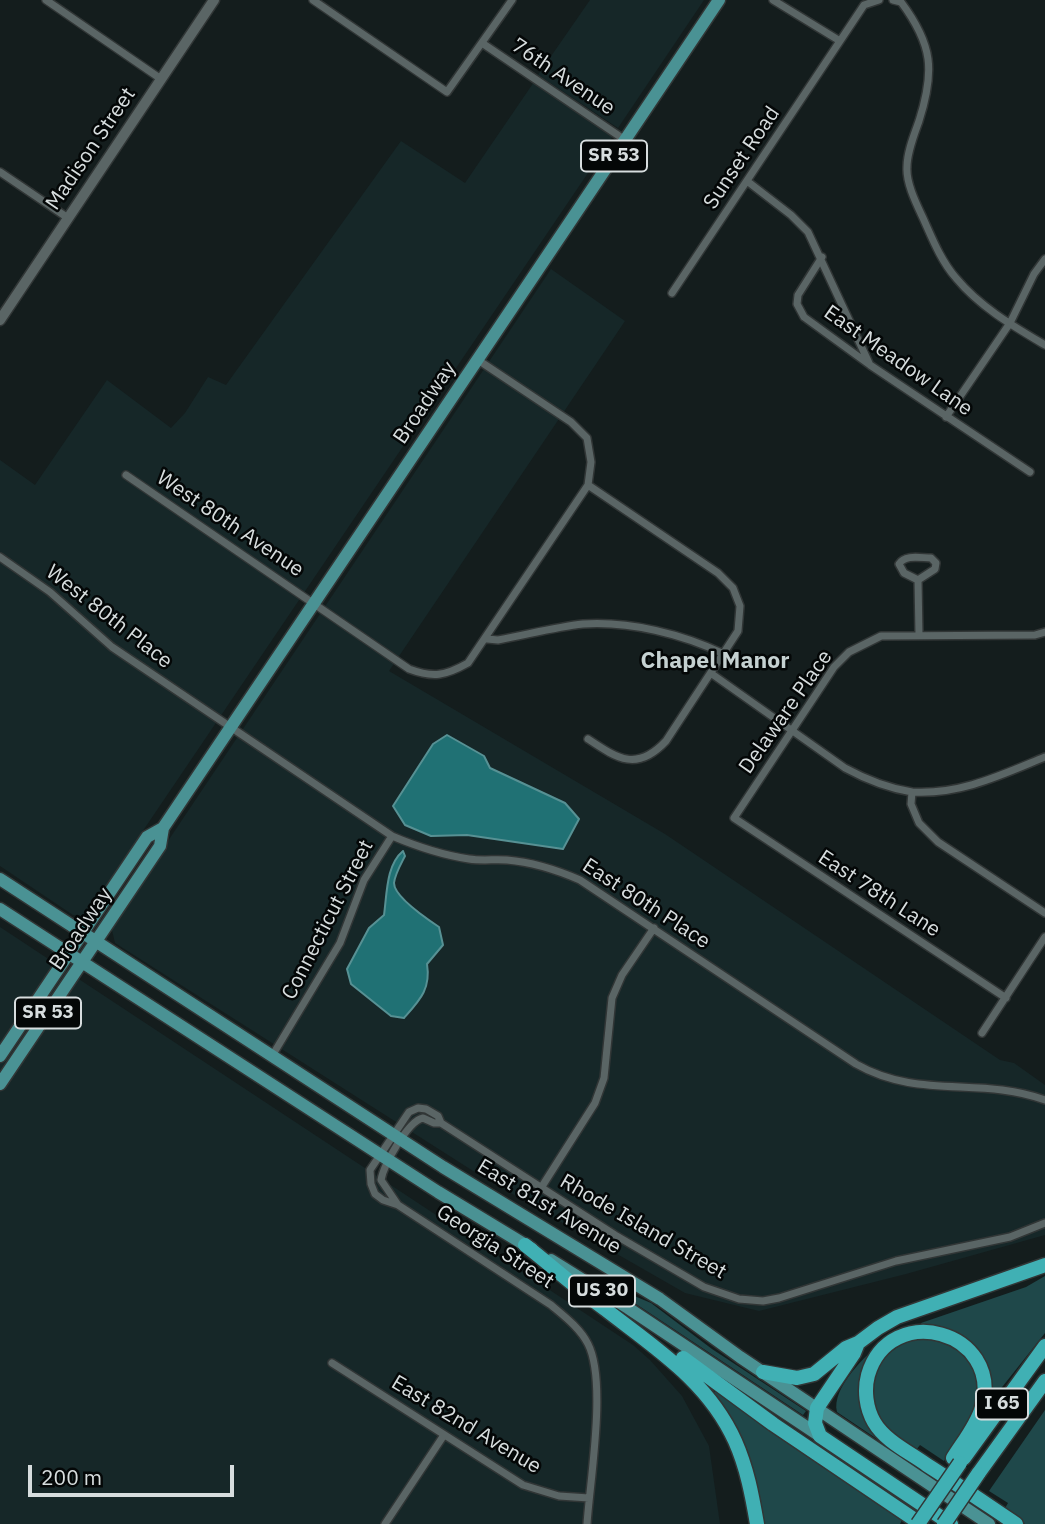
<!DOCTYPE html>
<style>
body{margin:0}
#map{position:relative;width:1045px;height:1524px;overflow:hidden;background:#141d1d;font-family:"IBM Plex Sans",sans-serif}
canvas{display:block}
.scale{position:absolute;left:28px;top:1465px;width:206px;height:32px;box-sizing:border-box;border:4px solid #d7ddde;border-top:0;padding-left:9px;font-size:21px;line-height:24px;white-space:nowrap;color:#d7ddde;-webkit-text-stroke:5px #040707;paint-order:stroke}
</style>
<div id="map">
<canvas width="1045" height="1524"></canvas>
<div class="scale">200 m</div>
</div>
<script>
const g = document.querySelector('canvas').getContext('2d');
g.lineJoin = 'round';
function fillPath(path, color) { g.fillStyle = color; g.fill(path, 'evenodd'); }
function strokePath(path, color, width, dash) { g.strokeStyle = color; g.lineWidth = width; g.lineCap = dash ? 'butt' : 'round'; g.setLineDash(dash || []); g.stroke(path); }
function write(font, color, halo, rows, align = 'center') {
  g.font = font + ' "IBM Plex Sans",sans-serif'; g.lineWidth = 5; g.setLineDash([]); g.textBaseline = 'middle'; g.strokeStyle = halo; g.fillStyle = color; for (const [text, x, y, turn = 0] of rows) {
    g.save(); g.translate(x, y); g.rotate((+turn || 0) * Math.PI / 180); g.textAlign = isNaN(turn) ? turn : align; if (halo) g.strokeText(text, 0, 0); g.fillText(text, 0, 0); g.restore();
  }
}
fillPath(new Path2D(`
 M590,0h114l-86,128 -80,-53z
 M534,82l79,54 -525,776 -8,4 -7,-1 -73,-49v-406l35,25 72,-105 64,48 14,-15 23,-36 18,8 175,-244 64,42z
 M551,269l74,52 -236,350 276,163 335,226 14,3 31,22v150l-139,39 -147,37 -74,-18 -204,-117 -366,-233 -4,-17z
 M0,927l633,418 17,15 32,36 27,50 11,78h-720z`), '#162728');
fillPath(new Path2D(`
 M1045,1276v57l-54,68 -2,-1v-18l-45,-52 -13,-4 -9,1 -1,-4 105,-36z
 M606,1284l45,19 61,46 94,62 -3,4z
 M921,1337c43,4 71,35 52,79 -7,15 -20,31 -29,45l-24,-16 -4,5c-12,-8 -25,-15 -34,-27 -28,-38 0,-76 39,-86z
 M883,1341l-20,62 63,69 -89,-60c-6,-24 29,-57 46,-71z
 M736,1390l169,113 -2,3 -136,-92z
 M716,1391l49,37 137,92 -2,4h-139l-49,-130z
 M1045,1410v114h-20l-21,-14 4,-7 -19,-12z`), '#1f484a');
const water = new Path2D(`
 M447,735l37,21 6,12 75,35 14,16 -16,30 -96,-14 -36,1 -26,-11 -12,-19 40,-62z
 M403,851l2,5c-4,8 -10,18 -11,27 0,14 33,36 45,44l4,18 -16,19c4,25 -7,36 -23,54l-13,-2 -40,-32 -4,-15 22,-41 15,-13c3,-21 2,-50 19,-64z`);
fillPath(water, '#207174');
strokePath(water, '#579194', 2);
const street = new Path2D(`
 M46,0l115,79
 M313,0l134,92 65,-92
 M773,0l67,41 24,-36 15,-5
 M893,0l8,2c32,43 34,69 18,119 -5,14 -12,31 -12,46 -1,16 9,36 16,51 9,20 18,43 33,60 24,29 57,48 89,67
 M482,43l143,97
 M0,172l68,46
 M747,181l44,34 17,17 61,131
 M822,257l-24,38 -1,9 7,13 66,48 160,107
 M672,293l168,-252
 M478,360l93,62 16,16 4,24 -3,23 130,88 15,15 7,18 -2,25 -72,110c-29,31 -48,18 -78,-2
 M946,417l64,-94 24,-49 11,-15
 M126,475l283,194c24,9 36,7 59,-6l120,-178
 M0,557l50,35 62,55 280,189c26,11 50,19 77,23 13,2 26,0 38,1 25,2 50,10 73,20l276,184c63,36 124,12 189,36
 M918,580l-14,-7 -5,-9c6,-10 22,-6 32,-6l5,5 -1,6 -17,11 1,55
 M487,639l11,1c28,-5 57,-13 85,-16 47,-3 99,10 141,30
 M712,674l133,94c22,12 42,20 67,24l-1,12 8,19 19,19 107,71
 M912,792c48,3 89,-17 133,-35
 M1006,998l-272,-180 100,-151 15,-15 32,-16 154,-1 10,-3
 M982,1033l63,-96
 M272,1056l68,-113 24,-63 28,-44
 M541,1188l54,-85 9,-25 8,-80 10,-23 32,-47
 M398,1205l-17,-25c3,-16 27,-59 42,-62l11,5h7
 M332,1363l191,122 36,11 30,2
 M385,1524l59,-89
 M587,1524c3,-44 20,-143 1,-180 -8,-16 -24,-28 -37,-39l-153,-100 -15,-5 -8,-6 -4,-10 -1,-14 39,-58 9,-4 8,1 12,7 3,7 174,112 89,52 35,12 24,2 16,-3 117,-37 114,-24 35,-14`);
const secondary = new Path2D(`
 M0,320l214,-320`);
const primary = new Path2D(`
 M0,879l443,288 217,132 80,58 249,167
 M0,909l438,283 94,57
 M0,1056l147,-219 16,-9
 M0,1084l160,-238 3,-18 556,-828
 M551,1260l77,48 192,128`);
const highway = new Path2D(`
 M525,1245c27,21 52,44 80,64 50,39 103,72 130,132 12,27 17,54 22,83
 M858,1343l-4,10 -37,55 -2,15 5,13 131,88
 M683,1358l90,66 148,100
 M763,1372l34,6 17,-4 32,-26 12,-5 20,-15 19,-11 148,-52
 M953,1458c10,-16 24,-33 29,-51 21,-76 -92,-107 -114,-32 -4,15 -2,33 6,47 11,19 35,30 53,43 30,19 59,39 89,59
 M964,1458l81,-112
 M978,1474l67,-93`);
strokePath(street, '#313636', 10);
strokePath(secondary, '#313636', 13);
strokePath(primary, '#313636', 15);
strokePath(highway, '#313636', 17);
strokePath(street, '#5a6565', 7);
strokePath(secondary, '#5a6565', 10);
strokePath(primary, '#4a9294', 12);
strokePath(highway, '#40b0b4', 14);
const highwayBridge = new Path2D(`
 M918,1524l42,-61
 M944,1524l34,-50`);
strokePath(highwayBridge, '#313636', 17, []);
strokePath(highwayBridge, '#40b0b4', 14);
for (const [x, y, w] of [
 [614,156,66],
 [48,1013,66],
 [602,1291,66],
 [1002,1404,52]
]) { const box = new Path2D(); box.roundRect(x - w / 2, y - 15.5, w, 31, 5); g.fillStyle = '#040707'; g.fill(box); strokePath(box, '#d7ddde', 2); }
write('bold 19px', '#d7ddde', null, [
 ["SR 53",614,156],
 ["SR 53",48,1013],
 ["US 30",602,1291],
 ["I 65",1002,1404]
]);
write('21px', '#d7ddde', '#040707', [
 ["76th Avenue",563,77,34],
 ["Madison Street",91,149,-56],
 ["Sunset Road",742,158,-56],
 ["East Meadow Lane",898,361,35],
 ["Broadway",425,403,-56],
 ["West 80th Avenue",230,524,34],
 ["West 80th Place",109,617,38],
 ["Delaware Place",786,712,-55],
 ["East 78th Lane",879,894,33],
 ["East 80th Place",646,904,33],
 ["Connecticut Street",328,920,-63],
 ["Broadway",81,929,-56],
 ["East 81st Avenue",549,1207,31],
 ["Rhode Island Street",643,1227,30],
 ["Georgia Street",495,1247,33],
 ["East 82nd Avenue",466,1425,31]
]);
write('bold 23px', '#c5d1d1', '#040707', [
 ["Chapel Manor",715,661]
]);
</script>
